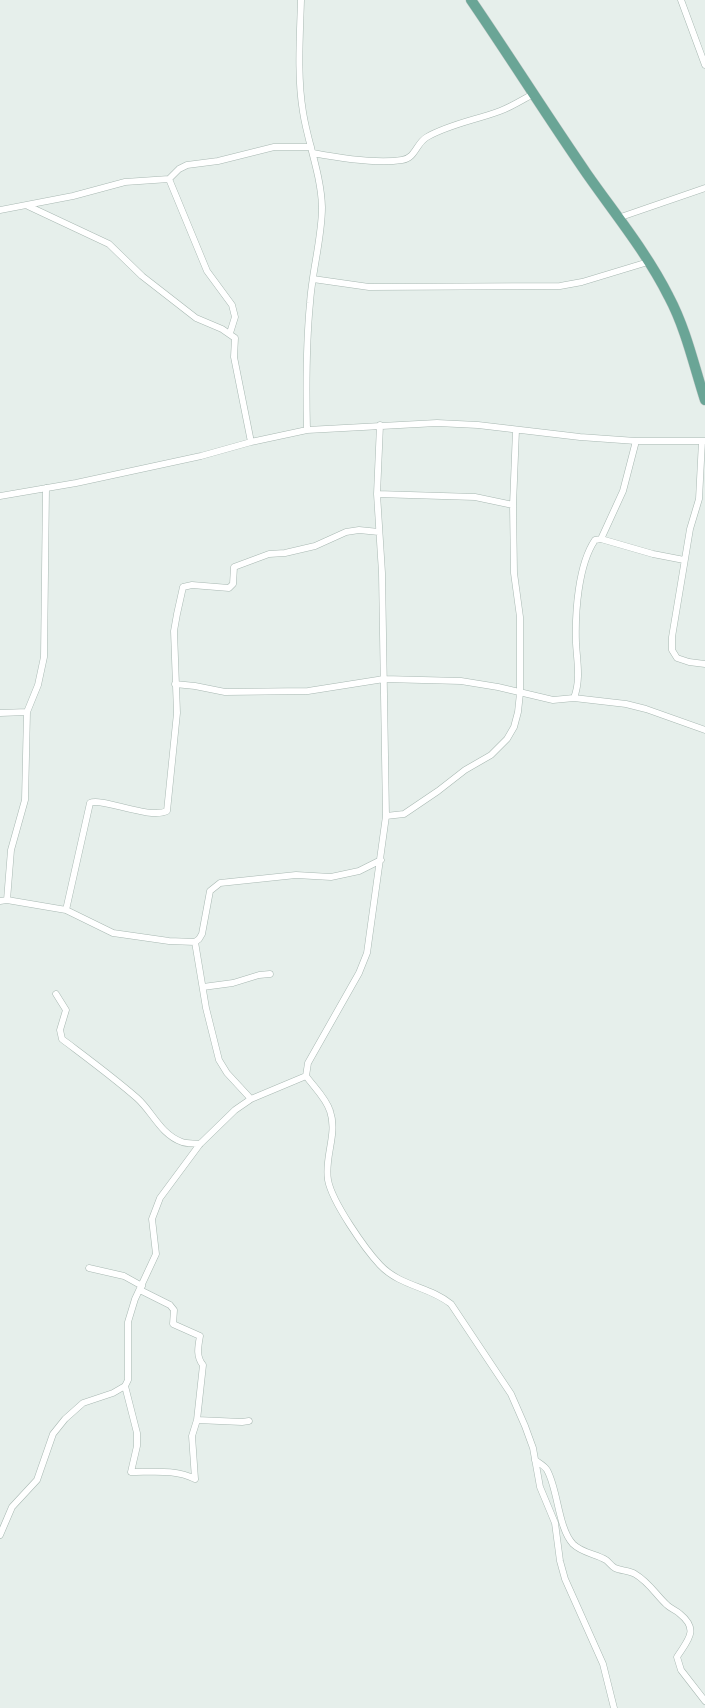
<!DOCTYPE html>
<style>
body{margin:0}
canvas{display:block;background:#e6efeb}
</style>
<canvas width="705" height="1708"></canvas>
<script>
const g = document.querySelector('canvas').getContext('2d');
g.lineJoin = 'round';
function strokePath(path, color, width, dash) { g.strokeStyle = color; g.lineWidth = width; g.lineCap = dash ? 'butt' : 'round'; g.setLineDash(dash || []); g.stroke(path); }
const street = new Path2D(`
 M301,0c-1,35 -4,77 2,112 5,32 18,62 19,95 0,31 -10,64 -12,96 -4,42 -4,84 -3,127
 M681,0l24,65
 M313,153c26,5 62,11 89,7 14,-2 14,-17 25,-23 23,-13 49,-17 73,-26 11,-4 22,-11 33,-17
 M169,179l38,92 25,34 3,12 -5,16
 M28,206l81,38 33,32 54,42 26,11 13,9 -1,19 17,85
 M0,210l73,-14 52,-14 44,-3 10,-10 8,-4 31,-4 56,-14h37
 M618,218l87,-30
 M313,279l56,8 191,-1 22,-4 66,-20
 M380,425l-3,69 5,79 4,243 -19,137 -8,20 -51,90 -2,13c8,11 20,22 24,35 8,23 -6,46 -2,69 4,22 37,69 52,85 21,22 49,21 71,39l60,90 14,32 8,22 7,39 15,36 5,38 5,18 38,85 11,44
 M702,441l-3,58 -9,30 -18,108v13l5,8 12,4 16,2
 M377,494l98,3 38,8
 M0,496l76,-13 125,-27 50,-14 56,-12 130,-7 41,2 102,12 56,4h69
 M601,539l22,-48 13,-50
 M175,684l20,2 30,6 83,-1 76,-12 77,2 37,6 55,13 21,-2 52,6 20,5 59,21
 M574,698c7,-19 3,-36 2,-55 -1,-30 2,-78 19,-103l6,-1 52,15 31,6
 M0,713l27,-1
 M386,816l18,-2 34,-23 27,-21 26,-15 16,-16 7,-12 4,-15 2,-19v-76l-6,-44 -1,-68 3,-75
 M7,900l4,-50 14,-50 2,-88 11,-27 6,-28 2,-169
 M0,901l7,-1 59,10 47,23 56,8 26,1 4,-3 3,-5 8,-43 10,-8 76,-8 35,2 28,-6 22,-11
 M66,910l24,-107c11,-6 60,17 77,8l10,-98 -3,-82 3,-17 6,-27 9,-2 37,3 4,-4 1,-17 35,-13 16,-1 30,-7 31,-14 13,-2 20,2
 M195,942l11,66 13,52 8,13 24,26
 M203,987l30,-4 26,-8 11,-1
 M56,994l10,16 -6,20 2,9c25,19 51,38 75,59 15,13 23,36 45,44 5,2 13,1 18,2
 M89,1268l35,8 18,10
 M140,1290l30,15 4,5 -1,14 27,12c-2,11 -4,21 3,29l-6,55
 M125,1386l12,47v13l-6,26c22,0 45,-3 64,7
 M535,1460c4,3 10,6 12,10 11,19 11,58 26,74 9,9 23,10 33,16 3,2 5,6 9,8 6,3 14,2 20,6 14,8 21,21 32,31 4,4 9,5 13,9 20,16 7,27 -3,43l4,13 24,31
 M195,1479l-3,-43 5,-16 45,2 7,-1
 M0,1535l12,-28 25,-27 16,-46 12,-15 18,-16 30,-10 12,-7 3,-6v-58l7,-23 21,-45 -4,-35 8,-21 40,-54 35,-34 16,-11 55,-23`);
const primary = new Path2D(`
 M471,0c39,57 76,116 116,174 28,40 60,79 82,123 17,32 25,69 36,103`);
strokePath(street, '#a8b8b2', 7);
strokePath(primary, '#c2cac8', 11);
strokePath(street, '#fff', 6);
strokePath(primary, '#6aa596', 10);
</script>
